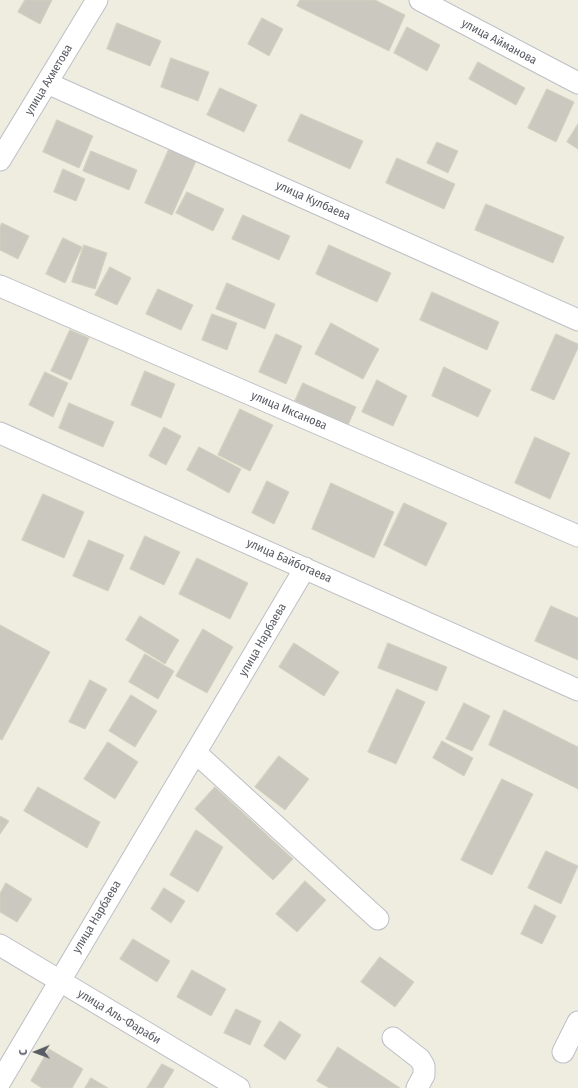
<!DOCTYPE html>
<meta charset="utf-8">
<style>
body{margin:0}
#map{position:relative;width:578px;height:1088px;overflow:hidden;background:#eeede0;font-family:"Fira Sans Condensed",sans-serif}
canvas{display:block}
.north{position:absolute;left:16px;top:1032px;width:40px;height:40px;-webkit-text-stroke:3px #fff;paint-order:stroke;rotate:269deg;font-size:11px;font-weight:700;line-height:16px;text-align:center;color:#595c63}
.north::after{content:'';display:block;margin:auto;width:14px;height:18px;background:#595c63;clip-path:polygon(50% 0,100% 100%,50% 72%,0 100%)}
</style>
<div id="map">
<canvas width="578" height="1088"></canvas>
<div class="north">С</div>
</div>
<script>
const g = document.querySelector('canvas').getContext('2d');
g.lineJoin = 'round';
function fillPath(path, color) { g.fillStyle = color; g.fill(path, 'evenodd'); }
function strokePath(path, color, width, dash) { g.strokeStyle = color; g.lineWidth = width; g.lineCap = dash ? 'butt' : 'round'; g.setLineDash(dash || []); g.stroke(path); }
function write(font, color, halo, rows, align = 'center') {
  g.font = font + ' "Fira Sans Condensed",sans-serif'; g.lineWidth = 3; g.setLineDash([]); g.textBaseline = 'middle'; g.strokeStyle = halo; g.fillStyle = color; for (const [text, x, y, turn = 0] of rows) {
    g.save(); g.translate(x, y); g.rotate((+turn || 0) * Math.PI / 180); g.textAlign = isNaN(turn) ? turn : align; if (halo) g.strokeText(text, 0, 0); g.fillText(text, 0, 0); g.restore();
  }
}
const building = new Path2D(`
 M25,0h27l-12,24 -22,-12z
 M300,0h75l30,15 -16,36 -92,-45z
 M262,18l21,11 -14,27 -21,-12z
 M117,23l44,18 -11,25 -43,-17z
 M407,27l33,18 -13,26 -33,-18z
 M171,58l38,14 -11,29 -37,-14z
 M478,62l47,26 -9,17 -47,-26z
 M220,88l37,17 -13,27 -37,-17z
 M547,89l27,13 -18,40 -28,-14z
 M301,114l62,27 -13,28 -62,-28z
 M57,120l36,16 -14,32 -36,-16z
 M578,124v25l-11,-7z
 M437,142l21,9 -10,22 -21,-10z
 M170,147l27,12 -25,56 -27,-12z
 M91,151l46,19 -8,20 -46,-19z
 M397,158l58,26 -11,25 -58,-26z
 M63,169l22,10 -9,22 -22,-9z
 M187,192l37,17 -11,22 -37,-18z
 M486,204l78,33 -11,26 -78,-33z
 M243,215l47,21 -11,24 -47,-21z
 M2,223l27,13 -11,23 -18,-9v-23z
 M63,238l19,9 -17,36 -19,-9z
 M84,245l23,8 -12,36 -23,-7z
 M329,245l62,28 -14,29 -61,-28z
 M110,267l21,11 -14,27 -22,-10z
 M227,283l48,21 -10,25 -49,-20z
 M158,289l35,16 -12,25 -35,-16z
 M432,292l67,30 -12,28 -67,-30z
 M212,314l25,9 -10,27 -25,-10z
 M331,323l48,26 -16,30 -48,-25z
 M70,330l19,8 -18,42 -20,-9z
 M276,334l26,12 -16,38 -27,-12z
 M556,334l22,10v4l-24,52 -23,-10z
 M444,367l47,23 -13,27 -46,-21z
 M145,371l30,13 -14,34 -30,-13z
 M45,372l23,11 -15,34 -24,-12z
 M377,380l30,16 -14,30 -31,-14z
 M303,383l53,24 -8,18 -53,-24z
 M69,403l45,19 -11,25 -44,-19z
 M240,409l33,16 -23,46 -32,-16z
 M164,427l17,9 -15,29 -17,-9z
 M535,437l35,16 -20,46 -35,-16z
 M199,447l42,22 -12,24 -42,-23z
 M267,481l22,11 -15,32 -22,-11z
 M331,483l63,29 -20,46 -62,-29z
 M43,494l41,18 -20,46 -42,-18z
 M404,503l43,20 -21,43 -42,-21z
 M145,536l35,16 -16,33 -34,-16z
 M89,540l35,15 -16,36 -35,-15z
 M197,558l51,25 -18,36 -51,-25z
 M551,606l27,12v42l-43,-19z
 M140,616l39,24 -14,24 -39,-24z
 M0,625l50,27 -48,88 -2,-1z
 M203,629l30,18 -26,46 -31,-17z
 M294,643l45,29 -15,24 -45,-29z
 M388,643l59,24 -10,24 -59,-23z
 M145,654l29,17 -16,28 -29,-17z
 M90,680l17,9 -22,40 -16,-7z
 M397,689l28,13 -29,62 -28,-12z
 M131,695l26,16 -22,36 -26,-16z
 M464,703l26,13 -18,35 -26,-12z
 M504,710l74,37v42l-89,-44z
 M442,741l31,17 -9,18 -31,-18z
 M108,742l30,20 -23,37 -31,-20z
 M279,756l30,23 -24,31 -30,-23z
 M502,779l31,15 -41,81 -31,-15z
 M38,787l62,35 -13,26 -63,-37z
 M215,787l78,72 -20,21 -78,-71z
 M0,816l9,5 -9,13z
 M196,830l27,17 -25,45 -28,-17z
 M546,851l32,15 -17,38 -33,-16z
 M305,881l21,19 -29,32 -21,-18z
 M6,883l26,16 -15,23 -17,-10v-18z
 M164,888l21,13 -14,22 -20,-14z
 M535,905l21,11 -14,28 -21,-10z
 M133,939l37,22 -13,21 -37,-23z
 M380,957l34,25 -19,25 -34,-25z
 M192,970l34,19 -15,27 -34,-19z
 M236,1009l25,12 -11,24 -26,-12z
 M280,1021l21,14 -16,25 -21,-14z
 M338,1047l62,41h-71l-12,-7z
 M49,1049l34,20 -11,19h-30l-11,-7z
 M162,1064l12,6 -11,18h-16z
 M91,1078l17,10h-23z`);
fillPath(building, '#cbc9bf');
strokePath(building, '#d3d0be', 1);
const minor = new Path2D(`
 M420,0l158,83
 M47,83l531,237
 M0,160l97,-160
 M0,286l578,250
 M0,433l578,257
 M196,753l182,166
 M0,945l239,143
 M393,1038l27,21 4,7v9l-7,13
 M563,1052l15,-30
 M0,1082l305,-514`);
strokePath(minor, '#bdbfc6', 23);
strokePath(minor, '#fff', 21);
write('12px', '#595c63', '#fff', [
 ["улица Айманова",499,42,28],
 ["улица Ахметова",49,80,-59],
 ["улица Кулбаева",313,201,24],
 ["улица Иксанова",289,411,23],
 ["улица Байботаева",289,561,24],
 ["улица Нарбаева",263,640,-60],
 ["улица Нарбаева",97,917,-59],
 ["улица Аль-Фараби",119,1017,31]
]);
</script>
